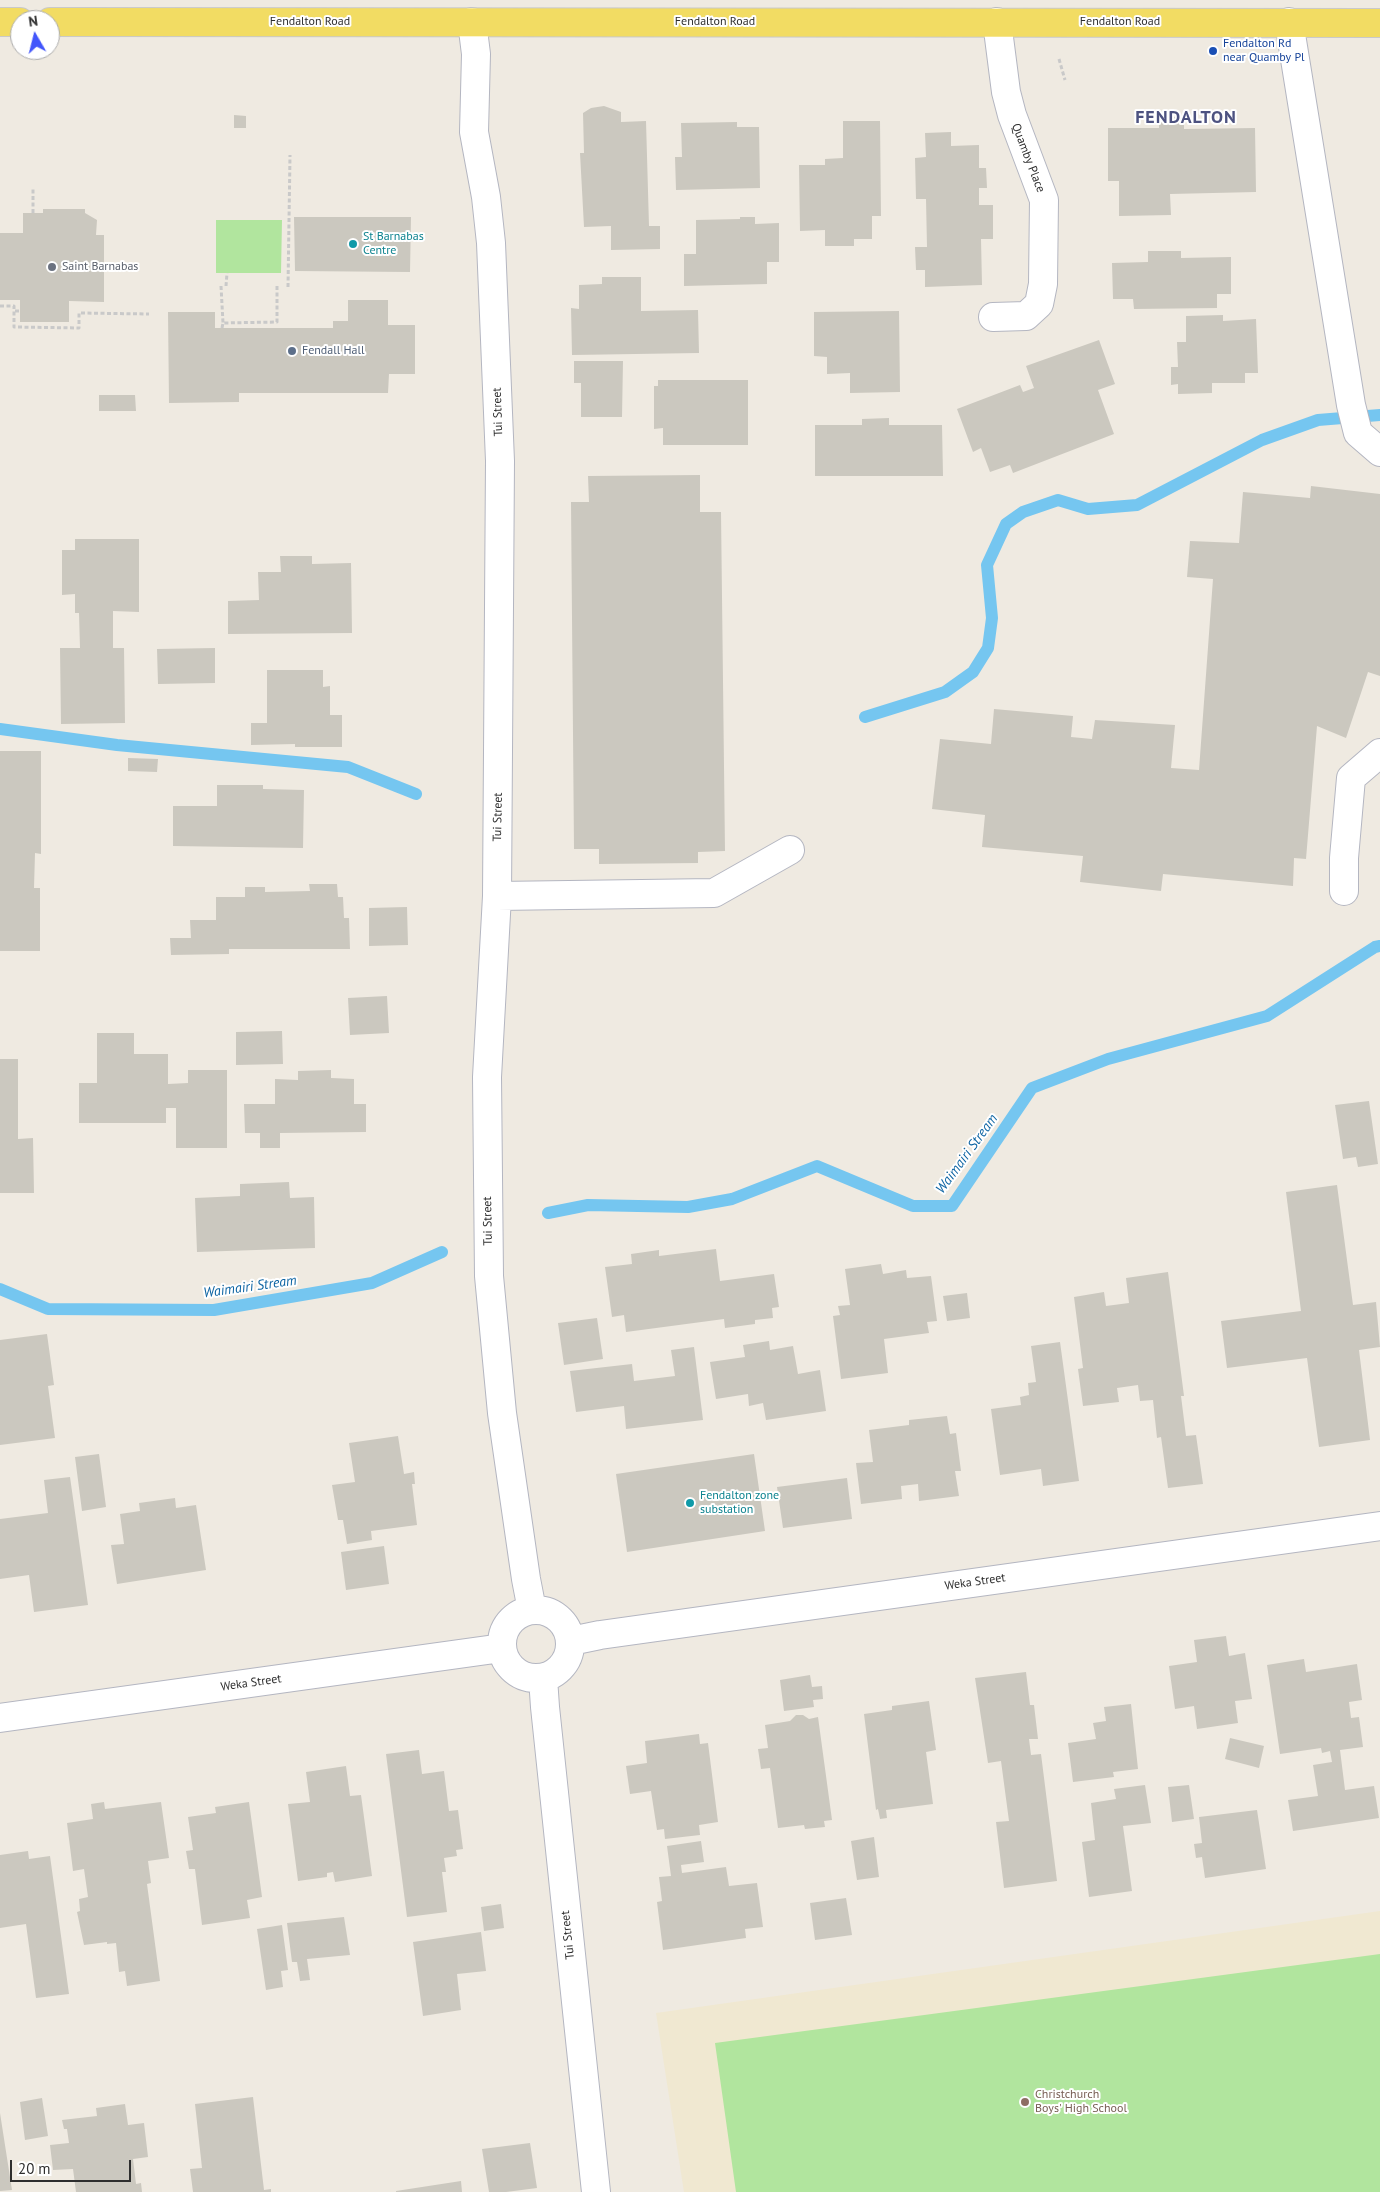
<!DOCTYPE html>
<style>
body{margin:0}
#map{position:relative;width:1380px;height:2192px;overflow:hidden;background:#efeae1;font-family:"PT Sans",sans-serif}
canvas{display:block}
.north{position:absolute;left:10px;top:10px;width:50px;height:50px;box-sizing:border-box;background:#fff;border:1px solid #ababab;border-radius:50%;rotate:352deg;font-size:14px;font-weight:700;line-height:20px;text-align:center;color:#2e2e2e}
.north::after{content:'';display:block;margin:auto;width:18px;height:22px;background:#4256fb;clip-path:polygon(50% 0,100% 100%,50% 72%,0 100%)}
.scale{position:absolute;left:10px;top:2160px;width:121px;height:22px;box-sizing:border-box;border:2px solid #2e2e2e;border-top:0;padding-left:6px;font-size:15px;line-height:18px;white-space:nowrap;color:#2e2e2e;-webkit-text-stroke:4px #fff;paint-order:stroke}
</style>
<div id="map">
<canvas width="1380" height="2192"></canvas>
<div class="north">N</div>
<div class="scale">20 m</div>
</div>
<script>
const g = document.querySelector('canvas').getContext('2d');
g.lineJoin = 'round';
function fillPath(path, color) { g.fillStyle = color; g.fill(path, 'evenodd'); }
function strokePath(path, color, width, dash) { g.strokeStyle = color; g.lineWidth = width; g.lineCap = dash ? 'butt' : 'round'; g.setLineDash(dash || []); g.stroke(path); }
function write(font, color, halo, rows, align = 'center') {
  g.font = font + ' "PT Sans",sans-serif'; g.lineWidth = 4; g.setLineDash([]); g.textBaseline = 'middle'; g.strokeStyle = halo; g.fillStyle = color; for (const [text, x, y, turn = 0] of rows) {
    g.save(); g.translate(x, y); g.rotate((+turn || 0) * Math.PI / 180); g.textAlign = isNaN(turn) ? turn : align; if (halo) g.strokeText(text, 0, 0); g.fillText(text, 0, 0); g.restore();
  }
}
fillPath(new Path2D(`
 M1380,1911v281h-696l-28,-179z`), '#f0e8d1');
fillPath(new Path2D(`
 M216,220h66l-1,53h-65z
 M1380,1954v238h-644l-21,-149z`), '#b1e59e');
strokePath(new Path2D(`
 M865,717l80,-25 28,-20 15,-24 4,-30 -5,-53 19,-41 17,-12 35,-12 30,9 49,-4 125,-65 56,-20 62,-5
 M0,729l117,16 231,22 68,27
 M548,1213l40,-8 100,2 44,-8 85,-33 96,40h39l80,-118 76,-29 159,-43 108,-69 5,-1
 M0,1289l48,20 166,1 158,-27 70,-31`), '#75c6f0', 12);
fillPath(new Path2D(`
 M604,106l17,6v10l25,-1 3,105h11v23l-49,1v-24l-27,1 -4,-74h4l-1,-40 8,-5z
 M234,115l12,1v12h-12z
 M1159,117h25v12l71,-1 1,64 -86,2 1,21 -52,1v-35h-11v-53h51z
 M843,121h37l1,95h-9v23h-18v7h-29v-16l-25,1 -1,-66h26v-6l18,-1z
 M737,122v5h22l1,61 -84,2 -1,-33h7l-1,-34z
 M951,132v14l28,-1v23h7l1,20h-8v17h14v34h-12l1,46 -57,2v-17h-9l-1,-23h12l-1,-48h-10l-1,-41 11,-1 -1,-24z
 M43,209h42v4l12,7 -1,15h8v67l-35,-1v21h-49v-22h-20v-67h23v-20h20z
 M294,217h117l-1,55 -115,-1z
 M740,217h15v7l24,-1v39h-12v22l-83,2v-32h12v-34l44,-1z
 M1148,251h33v7l50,-1v37h-14v14l-83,1 -1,-10h-20l-1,-36 36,-1z
 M602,277h39v34l57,-1 1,43 -127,2 -1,-47 8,1v-24l23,-1z
 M348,300h40v25h27v49h-26l-1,19h-149v9l-70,1 -1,-91h47v16h118v-7h15z
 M899,311l1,81 -50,1v-20l-23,1v-17l-13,-1v-44z
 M1223,315v6l33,-2 2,54h-13v10h-33v10l-34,1v-10l-7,1v-18h7l-1,-25h9v-26z
 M1099,340l16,44 -17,6 16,44 -101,39 -3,-8 -20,7 -9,-24 -8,4 -16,-43 63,-24 3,7 11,-4 -8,-22z
 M574,361h49l-1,56h-41v-34h-7z
 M658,380h90v65h-85v-17l-9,1v-43h4z
 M99,395h36l1,16h-37z
 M889,418v7h53l1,51h-128v-51h47v-6z
 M700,475v37h21l4,339 -27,1v11l-99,1v-15h-25l-3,-347h18l-1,-26z
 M1311,486l69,8v182l-12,-4 -22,66 -29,-12 -11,133 -12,-1 -1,28 -130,-12 -2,17 -81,-9 3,-26 -101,-9 3,-32 -53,-6 8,-70 51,5 3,-35 79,7 -2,21 21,2 3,-19 80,5 -4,43 28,2 14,-191 -26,-2 3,-36 49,2 4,-51 67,6z
 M75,539h64v73l-26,-1v37h11l1,75 -64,1 -1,-76h20l-1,-35h-4v-19l-13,1v-45h13z
 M280,556h32v8l39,-1 1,70 -124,1v-33l31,-1 -1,-28h23z
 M215,648v35l-57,1 -1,-35z
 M267,670h56v17l7,-1v29h12v32h-47v-3l-44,1v-22h16z
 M0,751h41v103l-6,-1 -1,35h6v63h-40z
 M128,758l30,1 -1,13 -29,-1z
 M217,785h46v4l41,1 -1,58 -130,-2v-40h44z
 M309,884h28l1,13h5l1,21h5l1,31h-121v5l-58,1 -1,-17h21l-1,-18h26v-23h29v-10h20v5l45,-1z
 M407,907l1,38 -39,1v-38z
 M387,996l2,37 -39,2 -2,-37z
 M282,1031l1,33 -47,1v-33z
 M97,1033h37v21h34v30l20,-1v-13h39v78h-51v-40h-10v15h-87v-40h18z
 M0,1059h18v80l15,-1 1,55h-34z
 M331,1070v8l23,1v25h12v28l-86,1v15h-20v-15h-15l-1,-29h31v-25l23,1v-9z
 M1369,1101l9,63 -20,3 -2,-10 -13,2 -8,-54z
 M289,1182l1,16 24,-1 1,51 -118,4 -2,-54 45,-2v-12z
 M1337,1185l16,120 23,-3 4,45 -21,3 11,90 -51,7 -12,-89 -80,10 -6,-47 80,-10 -15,-119z
 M716,1249l4,32 54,-7 5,33 -7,1 1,10 -18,2v4l-30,4 -1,-9 -98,13 -2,-17 -12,2 -7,-50 27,-3 -1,-10 28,-4v6z
 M881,1264l2,10 23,-4 1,8 24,-2 6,45 -10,1 2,11 -45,6 4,34 -47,6 -8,-63 7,-1 -2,-9 12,-1 -5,-36z
 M1168,1272l16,124h-3l5,40 10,-1 7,49 -35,4 -7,-51 -4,1 -4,-38 -13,1 -2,-16 -21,3 2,14 -36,4 -5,-37 5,-1 -9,-71 30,-5 2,14 23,-3 -3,-25z
 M967,1293l3,25 -23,3 -4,-25z
 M597,1318l6,41 -39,6 -6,-42z
 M47,1334l7,51 -6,1 7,52 -55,7v-105z
 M769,1341l1,9 23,-4 5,28 22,-4 6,41 -60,9 -3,-17 -14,3 -1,-12 -32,5 -6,-37 35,-5 -2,-12z
 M1060,1342l19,139 -36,5 -2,-17 -41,6 -9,-66 30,-4 -1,-8 9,-2 -1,-12 8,-1 -5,-36z
 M694,1347l9,73 -77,9 -2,-23 -48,6 -6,-41 62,-7 2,17 41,-5 -4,-26z
 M947,1416l3,18 6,-1 5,38h-6l4,25 -40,5 -1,-17 -17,2 1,13 -41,5 -5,-41 17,-1 -4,-32 40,-5v-5z
 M398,1436l6,38 10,-2 1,12h-3l5,41 -46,6 1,9 -25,4 -4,-24h-5l-6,-35 23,-3 -6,-39z
 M99,1454l7,53 -24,4 -7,-54z
 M754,1454l11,77 -138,21 -11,-78z
 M70,1477l18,128 -54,7 -5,-37 -29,4v-60l48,-6 -4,-33z
 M847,1478l5,41 -69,9 -6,-41z
 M175,1498l1,10 20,-3 10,65 -89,14 -6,-39 13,-1 -4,-30 20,-3 -1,-8z
 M384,1546l5,38 -43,6 -5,-38z
 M1226,1636l3,20 16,-3 7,46 -17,2 3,22 -41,6 -3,-23 -19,3 -6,-43 28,-4 -3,-22z
 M1304,1659l2,13 51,-8 5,36 -13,2 2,16 8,-1 4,30 -23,3 5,40 29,-4 5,32 -86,13 -5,-31 30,-4 -5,-31 19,-3 -2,-11 -8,2 -1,-5 -41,6 -13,-89z
 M1026,1672l4,33h4l4,34h-9l2,16 10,-1 16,127 -53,7 -8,-66 13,-1 -8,-60 -13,2 -13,-85z
 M810,1675l2,12 10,-1 1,13 -10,1 1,7 -30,4 -4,-31z
 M929,1701l7,49 -10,2 7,52 -47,6 1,8 -7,1 -2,-10 -2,1 -12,-96 28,-4v-4z
 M1131,1704l7,65 -25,3 1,5 -41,5 -5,-39 28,-4 -3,-16 13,-2 -2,-14z
 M796,1715h7l6,4 9,-2 14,103 -8,1 1,6 -20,2 -1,-4 -26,3 -8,-60 -9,1 -3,-20 10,-1 -3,-23 25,-4z
 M699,1734l1,10 8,-1 10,79 -19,3 1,10 -35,4 -1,-10 -7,1 -6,-39 -21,3 -4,-28 21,-3 -2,-22z
 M1230,1738l34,8 -5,22 -34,-9z
 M419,1750l3,24 22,-3 5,40 9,-1 5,39 -7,1 1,6 -13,2 2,14h-4l5,40 -40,5 -21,-163z
 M346,1766l4,30 11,-1 11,81 -37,6 -2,-10 -6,1v4l-29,4 -10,-77 22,-2 -4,-30z
 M1145,1785l6,38 -28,3 9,65 -43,6 -7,-55 13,-2 -4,-37 25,-4 -2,-10z
 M1189,1785l5,34 -22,3 -4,-35z
 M104,1802l1,7 56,-7 8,56 -21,3 3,22 -4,1 13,97 -33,5 -2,-15 -6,1 -3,-29 -9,1v-2l-23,3 -7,-33 3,-1 -1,-12 9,-2 -4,-28 -11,2 -6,-48 26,-4 -2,-15z
 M249,1802l13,95 -15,3 3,18 -48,7 -7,-56h-6l-3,-18 7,-1 -5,-33 28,-4 -1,-6z
 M1257,1810l9,59 -61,9 -3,-21 -6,1 -2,-14 8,-1 -3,-26z
 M874,1837l5,40 -22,3 -6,-39z
 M701,1841l3,21 -23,3 1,8 44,-6 3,19 28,-3 6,44 -18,2 1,9 -83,12 -6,-48 5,-1 -3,-24 12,-1 -4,-30z
 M28,1851l1,8 21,-3 19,138 -33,4 -10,-74 -26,4v-73z
 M846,1898l6,37 -37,5 -5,-37z
 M501,1904l3,24 -20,3 -3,-24z
 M344,1917l6,38 -43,4 3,21 -10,1 -3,-19h-5l-5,-39z
 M282,1925l6,45 -7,1 2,16 -17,3 -9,-61z
 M481,1932l5,39 -29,3 4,36 -38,6 -10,-74z
 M253,2097l11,93 7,-1v3h-78l-3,-23 12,-1 -7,-64z
 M42,2098l6,38 -23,4 -5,-38z
 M125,2104l3,21 16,-2 4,34 -15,2 3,25 5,-1 1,9h-66l-3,-23 -20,1 -3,-25 19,-2 -2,-14h-3l-2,-9 35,-4 -1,-8z
 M0,2113l12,77 -12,1z
 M530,2143l7,45 -31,4h-17l-7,-43z
 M461,2181l1,11h-66v-1z`), '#cbc8bf');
const minor = new Path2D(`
 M472,22l4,32 -2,78 12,65 5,46 9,218 -3,435 -10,181 2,199 13,137 24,166 6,31
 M1289,22l62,383 7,28 22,19
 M993,317l33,-1 13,-12 4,-20 1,-84 -32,-85 -6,-23 -9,-70
 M1344,891v-33l7,-80 29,-25
 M497,896l217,-3 76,-43
 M502 1644a34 34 0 1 1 68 0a34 34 0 1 1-68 0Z
 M571,1641l29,-6 780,-109
 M543,1678l2,29 51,485
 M0,1718l502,-70`);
const major = new Path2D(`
 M0,22h20
 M50,22l1330,1`);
strokePath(minor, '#b4b6c1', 30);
strokePath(major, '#c9c9c9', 30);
strokePath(new Path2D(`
 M1059,59l6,21
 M33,213v-24
 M221,286l2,37
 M226,286l1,-13
 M288,287l2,-132
 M0,306h14v21l65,1v-15l70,1
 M15,311h5
 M222,328l1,-5 54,-1v-36`), '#c9c9c9', 3, [4, 2.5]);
strokePath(minor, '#fff', 28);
strokePath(major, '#f2dc63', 28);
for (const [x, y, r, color] of [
 [1213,51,5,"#1a4fb4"],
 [353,244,5,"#0f9aa8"],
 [52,267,5,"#6b7280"],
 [292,351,5,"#5c6f8a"],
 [690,1503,5,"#0f9aa8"],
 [1025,2102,5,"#8d6e63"]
]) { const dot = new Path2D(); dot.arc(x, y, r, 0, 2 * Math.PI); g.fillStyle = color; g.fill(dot); strokePath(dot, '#fff', 2); }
write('12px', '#2e2e2e', '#fff', [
 ["Fendalton Road",310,22],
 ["Fendalton Road",715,22],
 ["Fendalton Road",1120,22],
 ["Quamby Place",1028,158,69],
 ["Tui Street",498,412,-92],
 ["Tui Street",498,817,-89],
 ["Tui Street",488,1221,-91],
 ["Weka Street",975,1582,-8],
 ["Weka Street",251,1683,-8],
 ["Tui Street",568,1935,-96]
]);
write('12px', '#164399', '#fff', [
 ["Fendalton Rd",1223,44],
 ["near Quamby Pl",1223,58]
], 'left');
write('12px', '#0d838f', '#fff', [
 ["St Barnabas",363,237],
 ["Centre",363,251],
 ["Fendalton zone",700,1496],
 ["substation",700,1510]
], 'left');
write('12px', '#5b616d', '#fff', [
 ["Saint Barnabas",62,267]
], 'left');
write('12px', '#4e5e75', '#fff', [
 ["Fendall Hall",302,351]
], 'left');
write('12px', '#785e54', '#fff', [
 ["Christchurch",1035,2095],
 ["Boys' High School",1035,2109]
], 'left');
write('italic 14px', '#0d64a3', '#fff', [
 ["Waimairi Stream",967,1154,-54],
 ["Waimairi Stream",250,1287,-8]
]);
g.letterSpacing = '1px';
write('bold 18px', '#4d5280', '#fff', [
 ["FENDALTON",1186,118]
]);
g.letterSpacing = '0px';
</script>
